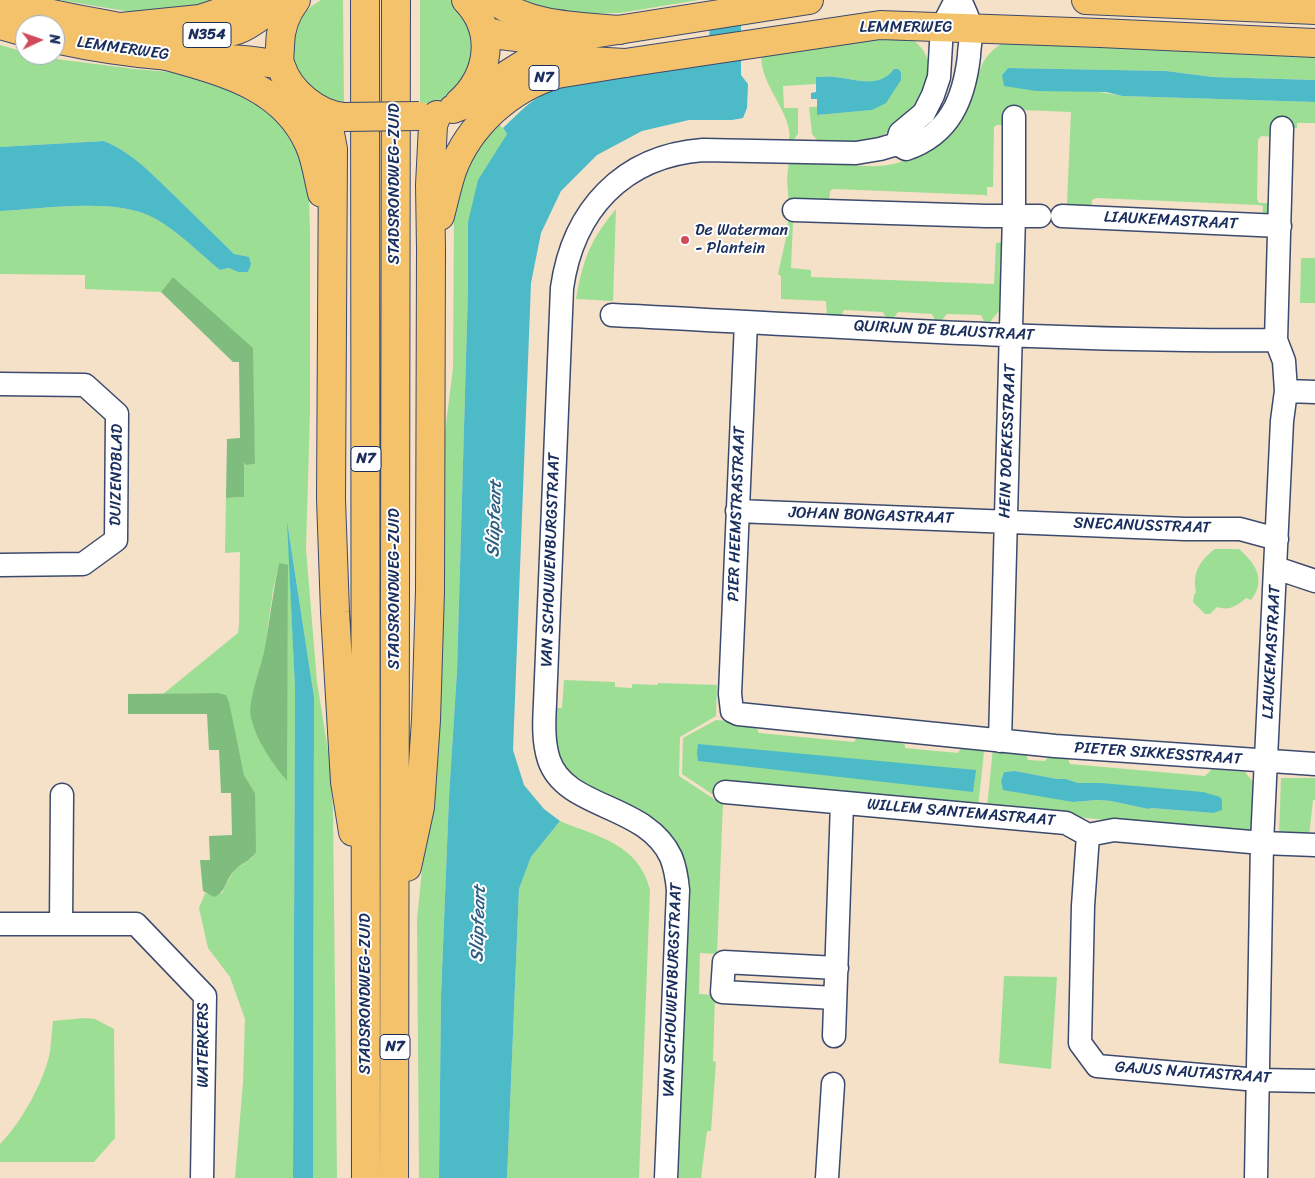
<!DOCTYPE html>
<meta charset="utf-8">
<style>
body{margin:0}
#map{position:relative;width:1315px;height:1178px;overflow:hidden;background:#f5e0c8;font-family:Sriracha,sans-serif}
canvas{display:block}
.north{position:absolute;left:15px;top:15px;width:50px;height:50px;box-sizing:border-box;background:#fff;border:1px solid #a4acbf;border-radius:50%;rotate:87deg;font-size:14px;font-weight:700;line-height:20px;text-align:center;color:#1b2f5e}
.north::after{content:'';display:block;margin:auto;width:18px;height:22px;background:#d1495b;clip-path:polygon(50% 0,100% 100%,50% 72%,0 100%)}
</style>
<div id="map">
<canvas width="1315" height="1178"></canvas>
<div class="north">N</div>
</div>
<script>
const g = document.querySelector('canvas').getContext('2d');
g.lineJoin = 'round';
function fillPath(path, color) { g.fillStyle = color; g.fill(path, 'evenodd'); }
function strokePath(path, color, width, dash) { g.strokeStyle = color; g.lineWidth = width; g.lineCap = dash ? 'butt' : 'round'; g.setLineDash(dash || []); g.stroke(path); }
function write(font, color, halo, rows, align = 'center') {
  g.font = font + ' Sriracha,sans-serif'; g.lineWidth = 4; g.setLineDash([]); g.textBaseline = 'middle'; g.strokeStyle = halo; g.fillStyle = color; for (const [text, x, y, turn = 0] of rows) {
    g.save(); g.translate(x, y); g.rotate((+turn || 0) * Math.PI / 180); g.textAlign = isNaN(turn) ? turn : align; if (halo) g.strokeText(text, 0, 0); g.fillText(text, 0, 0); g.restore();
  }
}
fillPath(new Path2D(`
 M59,0h169l-73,16z
 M321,0h22l1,105 -26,-5 -27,-37c4,-30 1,-46 30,-63z
 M420,0h33l9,7 17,55 -34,38 -13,4 -12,-1z
 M524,0h175l-79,13 -46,1 -20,-2z
 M906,35c49,29 12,85 -26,101 -20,8 -41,6 -61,6l-7,-8 -3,-27h8v8l55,-5 22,-41c-15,20 -38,10 -58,8 -7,-1 -14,0 -20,0v7l-33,2 1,22h14v26l-4,5v3h-5c0,-4 1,-8 0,-12 -4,-26 -37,-57 -25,-84z
 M1008,40l307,8v32l-102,-3 -47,-6 -158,-3 -6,7 120,21 193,6v21h-18v5h-7l-16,9 -13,-1 -3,4 -1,59 2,4h13v10l-10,7 1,-14 -4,-1 -163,-7 -4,2 -1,13h-15v-9h-9l4,-92 -48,-2 -16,15h-10l-3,2 -1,60h-6v9l-3,-1 -151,-6 -3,2 -1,11 -40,4 -2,-28 2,-16c15,0 31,0 46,1 14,1 28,4 42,3 10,0 20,-3 30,-6 33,-12 50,-29 63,-62 12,-28 8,-42 38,-58z
 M0,45l25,7v3l110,14 46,4 50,11 56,38 21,41 2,71v177l-4,138 11,133 12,75 4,54 4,367h-24l1,-481 -26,-170 7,162 -2,489h-58l8,-96 2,-63 -15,-42 -22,-29 -9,-40 6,-15 3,1 14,-1 12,-23 18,-12 3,-6v-59l-11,-18 -18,-80 -7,-2 -56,1 75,-61 1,-8 1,-73 -15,1 1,-55 18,-1v-36l2,4 9,-1 -4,-116 -78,-71 -12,15 -76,-3v-14l-85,-1v-63c44,-2 115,-14 154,7 24,13 45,35 66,52l9,-2 9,4 13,-7 -2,-7 -15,-4c-19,-19 -39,-38 -58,-57 -22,-21 -44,-45 -72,-56l-104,6zM279,564l9,2 -2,214 -25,-36 4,-96 8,-58z
 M497,121l10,13 -9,15 -30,73v67l-11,382 -8,126 -8,199 -2,182h-20l-2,-259 8,-78 14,-361 14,-112 1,-152 9,-39 15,-30z
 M616,209l-3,92 -37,-2c7,-39 14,-59 40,-90z
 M789,214l6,1v7h-2l-2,46 20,2v7l183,7 2,-41 6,-1 -3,69 -9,11 -6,-1 -3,-6 -34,-1 -6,7 -6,-1 -3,-6 -34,-2 -5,7 -7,-1 -3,-6 -39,-2 -3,6h-14l-1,-15 -45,-2v-23l-3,-2 8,-36z
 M1301,258h14v45h-15z
 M1215,549h24c16,14 28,31 12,51l-5,-2c-9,8 -17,13 -29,9l-7,7h-5l-12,-12 1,-7 2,-3c-4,-19 4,-32 19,-43z
 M564,680l51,2v5l17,1v-4l25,1 1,-2 59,2 -1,31 -36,21 -1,39 38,25 6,1 -6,152 -17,-1 -1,41 16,1 -2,66 3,1 -5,69h-4l-6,47h-25l11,-301c-14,-93 -108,-64 -130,-127 -5,-13 -2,-28 -2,-42h7z
 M716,720l38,3 5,10 95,9 4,-6 43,4v3l4,2v3l53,5 4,-7h20l2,6 -6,55 -257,-27 -2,18h-1l-36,-24 1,-36z
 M993,748l32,4 3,8 17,1 5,-7 17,3 3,7 135,12 7,-7 33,3 8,10 -2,46 -7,6 -257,-26zM1015,771l42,8h9l12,4h23l112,30 -62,-5 -3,1 -37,-8 -14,-1 -24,2 -72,-21 3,-9z
 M1281,778h34v22h-2l-4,37 -30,-1z
 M560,821c38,16 79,23 90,69l-11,288h-132l12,-289 12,-32z
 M1004,976l53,1 -6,92 -52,-6z
 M84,1018l11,1 19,10 1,109 -21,24h-94v-18c21,-21 44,-62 50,-92 1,-10 2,-21 3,-31z`), '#9dde95');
fillPath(new Path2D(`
 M173,277l80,71 2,116 -9,1 -2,-3v35l-18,1 1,-59 13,-1 -1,-76h-6l-72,-70z
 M279,563l9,2 -1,216c-15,-18 -30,-39 -36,-63 -4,-17 11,-52 14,-71 5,-28 8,-56 14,-84z
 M219,693l7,2 3,7 15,73 11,18 1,59c-6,10 -15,11 -22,19 -10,11 -6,19 -20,26l-11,-6 -3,-31h10l-1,-24 23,-1 -1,-42h-10l-2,-43h-10l-2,-36h-79v-20z`), '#7ebd7e');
fillPath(new Path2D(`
 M711,0h30v75l7,9 -1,24 -4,10 -11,2h-43l-47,11 -45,24 -36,36 -20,42 -10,50 -18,467 11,35 20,24 16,12 -29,36 -12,32 -12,289h-68l2,-182 8,-199 8,-126 11,-382v-67l10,-42 29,-46 -4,-6c23,-22 32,-33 64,-43l141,-22z
 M1008,68l158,3 47,6 102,3v22l-193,-6 -16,-4 -70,-1 -32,-5 -2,-11z
 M894,69h4l3,3v8l-15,23 -14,7 -55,5v-16h-6v-6l5,-1v-15c6,0 13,-1 19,0 21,2 44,12 59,-8z
 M104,141c28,11 50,35 72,56 19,19 39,38 58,57l15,3 2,7 -3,8h-10l-9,-4 -9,2c-21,-17 -42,-39 -66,-52 -39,-21 -110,-9 -154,-7v-64z
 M287,521l27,176 -1,481h-20l2,-489z
 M698,744l278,26 -3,22 -275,-31 -1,-8z
 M1015,771l42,8h9l12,4h23l102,9 17,5 2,3v10l-9,3 -62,-5 -3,1 -37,-8 -14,-1 -24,2 -70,-12 -2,-9 3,-9z`), '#4dbac7');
const minor = new Path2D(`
 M956,0l-14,27 -3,50 -6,18 -9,18 -24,20 -3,11 9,5c44,-15 58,-50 63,-93 0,-9 3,-19 2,-27 -1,-9 -7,-20 -11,-29
 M794,210l192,6h54
 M1062,216l218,10
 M612,315c221,11 443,27 664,25
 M746,322l-16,372 2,17 6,3 317,32 260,18
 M0,384l85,1 32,29 -1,126 -33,24 -83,1
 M1286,391l29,1
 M737,511l448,18h55l37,10
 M1276,568l39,13
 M1000,741l14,-526v-98
 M725,792l341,31 22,12 26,-5 148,13 53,2
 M1088,835l-5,71 -3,137 17,23 161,14 57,1
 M0,924h136l69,72 -3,182
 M61,924l1,-129
 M835,998l-113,-6 2,-30 113,6
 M834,1036l8,-233
 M666,1178l12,-288c-1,-11 -3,-23 -7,-33 -25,-54 -105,-47 -122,-97 -6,-18 -5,-38 -4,-57l17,-415c11,-78 61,-132 141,-138l153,3 24,-4 17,-5
 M827,1178l6,-94
 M1256,1178l6,-335 20,-422 4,-30 -2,-30 -8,-21 6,-212`);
const major = new Path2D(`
 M296,0c-11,14 -16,28 -16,46 0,7 -2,14 1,20 8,25 36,49 63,51
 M1086,0l229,10
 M0,1c35,10 69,17 104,23 40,8 94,19 133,6 18,-6 31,-22 48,-30
 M0,25l25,7
 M485,31l15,4 25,3 67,-4 217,-34
 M55,39c37,8 76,14 114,17 37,2 74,2 111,9
 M459,103c31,-28 37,-72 7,-103
 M453,109l25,-10 15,-10 15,-15 16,-10 10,-3 18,-2 73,4 255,-38 220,8 215,10`);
const highway = new Path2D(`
 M365,0l1,1178
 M494,0c36,27 83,26 126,30
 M121,27l79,-8 21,-7 25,-12
 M167,56c56,16 116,30 142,88 7,15 9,33 13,49
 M322,112l6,11 5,26 -2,350 4,113 10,170 8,50
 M440,216c4,-15 7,-30 12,-45 17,-46 58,-83 105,-97l68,-11
 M407,867l13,-60 6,-87 4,-129 1,-342 -1,-64 3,-60 4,-10
 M394,1178l2,-1178`);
strokePath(minor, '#3c4a6e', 25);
strokePath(major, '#3c4a6e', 30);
strokePath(highway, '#3c4a6e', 30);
strokePath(minor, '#fff', 22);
strokePath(major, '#f3c26a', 28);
strokePath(highway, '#f3c26a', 28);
const majorBridge = new Path2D(`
 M344,117l75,-1`);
strokePath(majorBridge, '#3c4a6e', 30, []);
strokePath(majorBridge, '#f3c26a', 28);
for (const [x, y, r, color] of [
 [685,240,5,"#d1495b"]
]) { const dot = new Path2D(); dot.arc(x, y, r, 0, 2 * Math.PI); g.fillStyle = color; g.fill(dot); strokePath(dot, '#fff', 2); }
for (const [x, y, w] of [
 [207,35,48],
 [544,78,30],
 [366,459,30],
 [395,1047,30]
]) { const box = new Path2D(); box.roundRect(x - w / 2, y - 12.5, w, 25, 4); g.fillStyle = '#fff'; g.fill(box); strokePath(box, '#1b2f5e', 1); }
write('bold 15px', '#1b2f5e', null, [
 ["N354",207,35],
 ["N7",544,78],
 ["N7",366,459],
 ["N7",395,1047]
]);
write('16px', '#1b2f5e', '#fff', [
 ["LEMMERWEG",906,28],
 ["LEMMERWEG",123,49,8],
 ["STADSRONDWEG-ZUID",395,184,-90],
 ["LIAUKEMASTRAAT",1171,221,3],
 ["QUIRIJN DE BLAUSTRAAT",944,331,3],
 ["HEIN DOEKESSTRAAT",1008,441,-88],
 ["DUIZENDBLAD",117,475,-89],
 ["PIER HEEMSTRASTRAAT",737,514,-88],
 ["JOHAN BONGASTRAAT",871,516,2],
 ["SNECANUSSTRAAT",1142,526,2],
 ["VAN SCHOUWENBURGSTRAAT",551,560,-88],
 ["STADSRONDWEG-ZUID",395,589,-90],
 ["LIAUKEMASTRAAT",1272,652,-87],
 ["PIETER SIKKESSTRAAT",1158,754,4],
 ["WILLEM SANTEMASTRAAT",961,813,5],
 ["VAN SCHOUWENBURGSTRAAT",673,990,-88],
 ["STADSRONDWEG-ZUID",366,994,-90],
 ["WATERKERS",204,1045,-90],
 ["GAJUS NAUTASTRAAT",1193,1073,4]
]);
write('16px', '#1b2f5e', '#fff', [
 ["De Waterman",695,231],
 ["- Plantein",695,249]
], 'left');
write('italic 18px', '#2c6083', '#fff', [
 ["Slûpfeart",495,519,-88],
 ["Slûpfeart",479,924,-88]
]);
</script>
